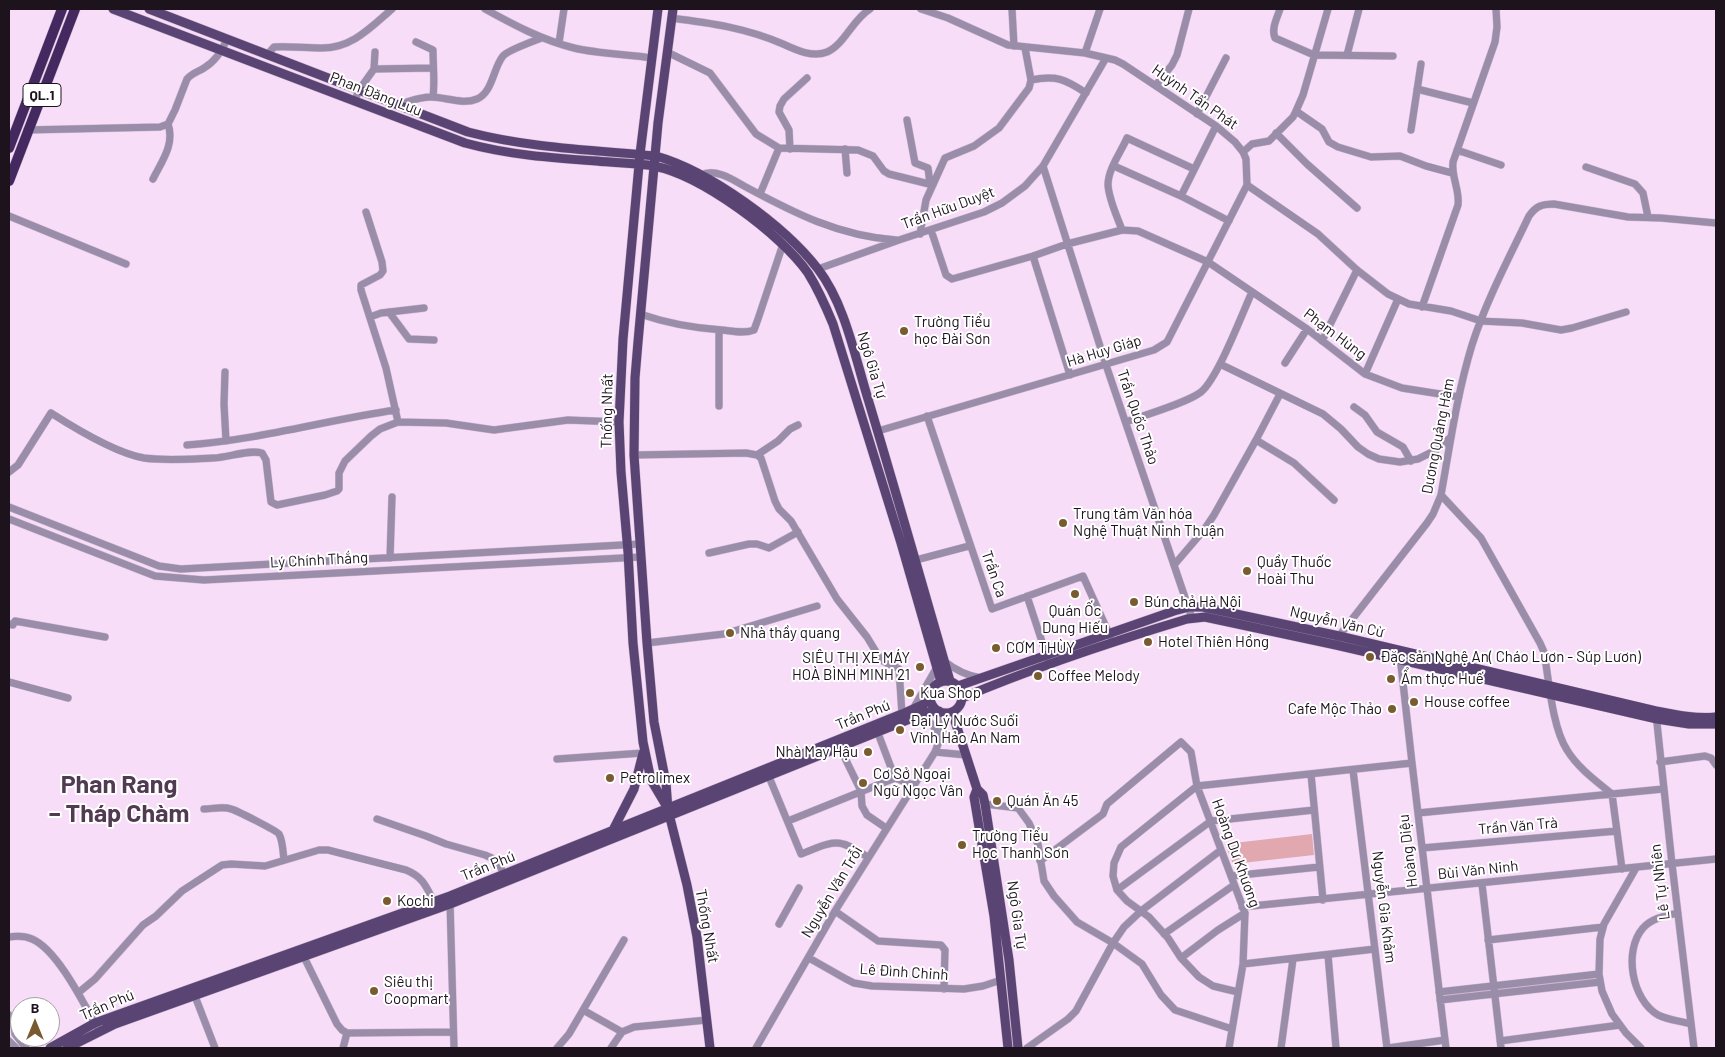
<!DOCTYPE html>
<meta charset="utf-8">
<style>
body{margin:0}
#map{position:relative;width:1725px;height:1057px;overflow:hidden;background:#f8ddf9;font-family:Barlow,sans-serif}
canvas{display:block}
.frame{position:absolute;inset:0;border:10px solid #1d131d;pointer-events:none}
.north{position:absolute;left:10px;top:997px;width:50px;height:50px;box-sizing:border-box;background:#fff;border:1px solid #a5a1a5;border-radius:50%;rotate:0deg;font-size:14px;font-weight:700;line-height:20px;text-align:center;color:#1d131d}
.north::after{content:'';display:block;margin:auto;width:18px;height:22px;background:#795b2f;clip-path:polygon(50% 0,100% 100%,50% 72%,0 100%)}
</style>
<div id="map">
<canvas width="1725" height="1057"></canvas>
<div class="frame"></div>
<div class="north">B</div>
</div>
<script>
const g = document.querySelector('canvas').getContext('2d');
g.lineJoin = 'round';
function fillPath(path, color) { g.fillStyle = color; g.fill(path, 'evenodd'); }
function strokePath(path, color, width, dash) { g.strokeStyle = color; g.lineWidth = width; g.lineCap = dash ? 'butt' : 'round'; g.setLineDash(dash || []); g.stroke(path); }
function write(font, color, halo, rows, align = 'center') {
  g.font = font + ' Barlow,sans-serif'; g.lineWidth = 4; g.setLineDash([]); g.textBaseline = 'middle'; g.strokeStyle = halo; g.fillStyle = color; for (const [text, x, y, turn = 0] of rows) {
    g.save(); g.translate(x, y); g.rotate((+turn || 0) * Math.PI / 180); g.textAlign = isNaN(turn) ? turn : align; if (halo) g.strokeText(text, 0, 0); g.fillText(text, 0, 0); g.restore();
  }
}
fillPath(new Path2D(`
 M1312,834l2,21 -81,9 -8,-20z`), '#e2a8b0');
const minor = new Path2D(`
 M485,9c29,16 57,31 89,39 25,6 52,6 78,10
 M1012,9l2,37
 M1280,9c-3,9 -9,20 -5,29l39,17 79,1
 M671,18c40,5 75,10 112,26 13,6 30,14 44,8 17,-7 26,-33 43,-43
 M416,42l17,8c0,16 2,31 0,47
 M559,43l5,-34
 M667,52l43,21 46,61 23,14 79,2 15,6 11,15 5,3 44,11
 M1085,53l15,-44
 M267,55l7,-8c15,-1 30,1 46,1 31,1 50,-20 72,-39
 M1347,55l12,-46
 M374,69l58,-1
 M1031,80c25,-5 34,-1 55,13
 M1156,85l16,-20 5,-10 12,-46
 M1417,89l56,14
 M355,100l4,-10 15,-21 1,-17
 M397,105c13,-3 20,-8 34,-8 14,0 32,8 46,2 16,-7 16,-31 26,-43 5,-6 29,-14 38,-18
 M1296,111l26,18 7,13 9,5 33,10 29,-1 26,10 26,7
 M1197,114l29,-56
 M907,120l8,43 13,5 2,16
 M27,130l133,-3 8,-3 7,-14 12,-31c5,-6 11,-7 17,-11 12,-7 18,-17 23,-29
 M1411,130l10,-66
 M1276,133l31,31 50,44
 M790,149l-1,-19 -10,-18 1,-6 4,-7 23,-21
 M845,149l2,24
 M1457,150l44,15
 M1243,152l9,-8 17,-3 24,-24 3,-6 7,-16 25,-86
 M1043,166l63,199 86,253
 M1114,166l67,30 48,25
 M1586,167l49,17 8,9 5,24
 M701,175c14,-7 31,4 43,11 50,27 95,50 152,54
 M153,179c9,-18 22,-35 15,-55
 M1247,185l71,49 39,36 31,24 21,10 42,7 30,10 41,2 39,7 11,-2 54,-16
 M760,194l19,-46
 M1181,196l35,-70
 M366,212l16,50 1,9 -3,4 -19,10v5l25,78 12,54
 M9,216l117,48
 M931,230l15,45 6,4 81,-23 34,-12 55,-14 16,1 70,31 99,67 58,45 37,14 57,9
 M1122,230c-5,-14 -13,-30 -14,-45 0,-16 13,-33 19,-47l67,31
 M920,234l6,-34 19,-42 29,-12 25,-18 30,-40 2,-8 -6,-32
 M1033,256l37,119
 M818,269l81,-29 85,-28 18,-9 23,-17 18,-20 63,-108
 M1422,307l36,-102c2,-15 -7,-28 -5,-43l42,-120 2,-15 -1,-18
 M389,312l20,27 25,1
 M640,314c29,10 52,14 82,16 10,1 22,4 32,0l4,-11 25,-75
 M370,317l11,-4 43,-5
 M719,330v76
 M1322,341l35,-71
 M1285,363l22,-34
 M1220,364l103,50 18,15 17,18 10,7 11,5 21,3 18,-3 18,-9 15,-13
 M225,372l-1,32 2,37
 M1365,374l33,-75
 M1354,407l11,8 12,17 26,15 8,14
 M927,416l65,193 91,-33 27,60
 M1126,422c18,-7 61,-19 75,-30 17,-14 41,-78 51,-100
 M878,431l276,-81 13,-8 80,-157 -1,-26 -3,-7 -8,-10 -19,-16 -93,-62 -8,-4 -30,-7 -77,-8 -60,-27 -27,-9
 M1256,440l38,23 40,37
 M187,445c71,-5 139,-25 209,-35
 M634,455l112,-2 11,2 4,3 14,43 4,8 12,12 46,78 30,38 14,23 18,9 3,45
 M757,455l21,-14 12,-12 8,-4
 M9,472l9,-7 33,-52c25,16 64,40 93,45 22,3 47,1 69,0 14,0 36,-9 49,-5l4,7 5,42 6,3 48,-10 12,-4 2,-2v-16l6,-12 26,-25 9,-7 18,-7 48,1 48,7 74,-10 51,2
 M1441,495l40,43 59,105 4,9c5,28 8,75 23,98 11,18 29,31 45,44l10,75
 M9,507l150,59 22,3 459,-25
 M9,519l146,57 49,4 437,-23
 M709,553l40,-9h8l12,4 29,-16
 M390,558l2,-61
 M916,560l53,-14
 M1174,565l30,-35 10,-15 42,-75 24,-46
 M1027,596l21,64
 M9,624l4,1 2,-4 90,16
 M647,643l77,-9 93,-28
 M1336,645l3,-9 88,-113 6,-9 8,-19c9,-50 16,-101 31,-150 14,-44 37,-87 57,-129 7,-10 13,-12 25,-12l74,13 33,1 55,5
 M1400,656l12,107 34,285
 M944,661c10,8 24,15 37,17
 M9,682l59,16
 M913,709l24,-42
 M1656,714l16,150 22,184
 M918,716c13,4 18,11 21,24
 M876,728l19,50
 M840,748l21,43 1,15 5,9 19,13
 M935,752l31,3
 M557,759l86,-6
 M1660,762l45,-6 6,2 5,7
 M1353,770l34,278
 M767,772l34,82c12,-4 29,-14 42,-10 9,2 17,9 25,13
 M1311,774l12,126
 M985,804l33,4 11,15 9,21 6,37 10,15 23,26 36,21 29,21 19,31 14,15 57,19
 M204,809c8,0 19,-3 27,0 5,1 46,22 48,25 4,7 4,19 5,26
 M1418,813l245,-24
 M377,819l49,17 20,8 39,11 9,4 6,7 4,9
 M788,821l107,-43 18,7
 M1422,848l195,-17
 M1040,861l63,-47 4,-10 74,-62 10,10 6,34 48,127 -2,51 -14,84
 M1636,868l-32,56 -4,15 -1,35 3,17 10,23 14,19 15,15
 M1231,876l88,-9
 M1482,884l19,164
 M1117,890l94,-69 103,-11
 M450,901l4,147
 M1242,907l474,-48
 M835,911l43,30 63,4 4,5 -1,39
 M1678,913c-13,3 -26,5 -35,15 -20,23 -11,72 15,87 10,5 22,6 33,9
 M779,924l20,-36
 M1164,934l70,-49
 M9,937c7,-1 16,-1 23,2 26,11 53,67 67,92
 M1488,940l115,-13
 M302,953l35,71 5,6 5,3 106,-1
 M1328,955l8,93
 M809,958l37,21 8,4 18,3 92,3 19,-3 18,-6
 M1181,958l37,-28 27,-17
 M1243,964l132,-15
 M193,991l22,57
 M1238,992l-25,-6 -14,-9 -18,-19 -13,-20 -19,-21 -22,-16 -10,-11 -4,-14 1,-13 7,-16 76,-61 215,-23
 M1439,992l160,-18
 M78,993l17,-14 48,-54 13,-9 26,-25 40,-26 9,-1 34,2 54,-16h9l78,20c17,7 20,16 28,32
 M1440,1000l160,-18
 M583,1010l39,22
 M9,1015l5,11 1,8 11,14
 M622,1032l12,-5 73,-7
 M9,1041l7,7
 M1500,1041l120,-16
 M343,1048l4,-15
 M557,1048l12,-14 55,-94
 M611,1048l11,-16
 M756,1048l79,-137 100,-159 8,-21v-19
 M1027,1048l41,-29 8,-8 37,-68 11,-16 17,-16 80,-61
 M1281,1048l12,-89
 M1388,1048l57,-8`);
const major = new Path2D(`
 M113,9l352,134c44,12 87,15 132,18 18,2 38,2 57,5 47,9 127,68 154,107 10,16 18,34 25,51l68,219 40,139
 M149,9l319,123c61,16 125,18 188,24 53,15 128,69 162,113 27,35 37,88 50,130 28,93 55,188 82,282
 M658,9l-18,145 -17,185 -4,83 2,50 7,80 5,91 10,99 8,38 16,27
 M673,9l-15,114 -20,219 -3,36 -1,77 13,188 7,79 12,61 2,27 19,75 10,52 13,111
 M930 697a16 16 0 1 1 32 0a16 16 0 1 1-32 0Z
 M958,686l216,-75 15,-4h14l136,29 317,75c20,4 40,8 60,6
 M962,698c73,-31 149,-56 225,-79l18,-2 131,28 321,74 32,5h27
 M952,712l25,77 6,6 2,9 24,156 9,88
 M977,789l-3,8 20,119 14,132
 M612,832l22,-43 9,-36
 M50,1048l45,-25 22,-8 333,-119 452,-182 22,-10 6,-8
 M67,1048l48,-24 335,-120 477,-192 12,-1`);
const highway = new Path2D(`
 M9,148l53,-139
 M9,181l66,-172`);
strokePath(minor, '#d1b9d1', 8);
strokePath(major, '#d1b9d1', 10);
strokePath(highway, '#d1b9d1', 11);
strokePath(minor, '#998daa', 7);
strokePath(major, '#594474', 9);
strokePath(highway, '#432960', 10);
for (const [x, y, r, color] of [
 [904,331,5,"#795b2f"],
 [1063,523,5,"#795b2f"],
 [1247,571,5,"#795b2f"],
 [1075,594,5,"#795b2f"],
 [1134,602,5,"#795b2f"],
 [730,633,5,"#795b2f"],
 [1148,642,5,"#795b2f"],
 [996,648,5,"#795b2f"],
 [1370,657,5,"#795b2f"],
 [920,667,5,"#795b2f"],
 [1038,676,5,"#795b2f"],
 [1391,679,5,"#795b2f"],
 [910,693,5,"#795b2f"],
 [1414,702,5,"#795b2f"],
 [1392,709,5,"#795b2f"],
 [900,730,5,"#795b2f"],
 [868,752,5,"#795b2f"],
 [610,778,5,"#795b2f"],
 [863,783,5,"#795b2f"],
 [997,801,5,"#795b2f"],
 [962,845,5,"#795b2f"],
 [387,901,5,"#795b2f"],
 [374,991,5,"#795b2f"]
]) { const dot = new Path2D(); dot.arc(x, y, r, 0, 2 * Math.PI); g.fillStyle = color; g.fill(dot); strokePath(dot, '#fff', 2); }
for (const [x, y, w] of [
 [42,95,38]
]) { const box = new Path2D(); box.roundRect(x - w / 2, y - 11.5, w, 23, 4); g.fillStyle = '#fff'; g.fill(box); strokePath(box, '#1d131d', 1); }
write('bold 14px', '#1d131d', null, [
 ["QL.1",42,95]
]);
write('15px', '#1d131d', '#fff', [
 ["Phan Đăng Lưu",376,94,21],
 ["Huỳnh Tấn Phát",1195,97,35],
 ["Trần Hữu Duyệt",948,208,-20],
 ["Phạm Hùng",1335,334,37],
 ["Hà Huy Giáp",1104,351,-17],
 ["Ngô Gia Tự",872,365,73],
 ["Thống Nhất",607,411,-89],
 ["Trần Quốc Thảo",1138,417,71],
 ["Dương Quảng Hàm",1438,436,-79],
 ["Lý Chính Thắng",319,560,-3],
 ["Trần Ca",994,574,71],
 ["Nguyễn Văn Cừ",1337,622,13],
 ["Trần Phú",863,715,-22],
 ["Trần Văn Trà",1518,826,-5],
 ["Hoàng Diệu",1408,851,-97],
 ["Hoàng Dư Khương",1236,853,70],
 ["Trần Phú",488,866,-22],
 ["Bùi Văn Ninh",1478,870,-6],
 ["Lê Tự Nhiên",1660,882,-97],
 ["Nguyễn Văn Trỗi",832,892,-59],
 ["Nguyễn Gia Khảm",1384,907,83],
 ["Ngô Gia Tự",1017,915,82],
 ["Thống Nhất",707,926,80],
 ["Lê Đình Chinh",904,972,4],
 ["Trần Phú",107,1005,-23]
]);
write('15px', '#1d131d', '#fff', [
 ["Trường Tiểu",914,322],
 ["học Đài Sơn",914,339],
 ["Trung tâm Văn hóa",1073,514],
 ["Nghệ Thuật Ninh Thuận",1073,531],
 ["Quầy Thuốc",1257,562],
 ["Hoài Thu",1257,579],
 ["Bún chả Hà Nội",1144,602],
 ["Quán Ốc",1075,611,"center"],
 ["Dung Hiếu",1075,628,"center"],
 ["Nhà thầy quang",740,633],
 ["Hotel Thiên Hồng",1158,642],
 ["CƠM THÙY",1006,648],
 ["Đặc sản Nghệ An( Cháo Lươn - Súp Lươn)",1380,657],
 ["SIÊU THỊ XE MÁY",910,658,"right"],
 ["HOÀ BÌNH MINH 21",910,675,"right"],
 ["Coffee Melody",1048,676],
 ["Ẩm thực Huế",1401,679],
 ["Kua Shop",920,693],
 ["House coffee",1424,702],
 ["Cafe Mộc Thảo",1382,709,"right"],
 ["Đại Lý Nước Suối",910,721],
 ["Vĩnh Hảo An Nam",910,738],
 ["Nhà May Hậu",858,752,"right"],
 ["Cơ Sở Ngoại",873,774],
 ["Ngữ Ngọc Vân",873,791],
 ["Petrolimex",620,778],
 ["Quán Ăn 45",1007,801],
 ["Trường Tiểu",972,836],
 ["Học Thanh Sơn",972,853],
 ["Kochi",397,901],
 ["Siêu thị",384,982],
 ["Coopmart",384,999]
], 'left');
write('bold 25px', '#523b52', '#fff', [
 ["Phan Rang",119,785],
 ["– Tháp Chàm",119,814]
]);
</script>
